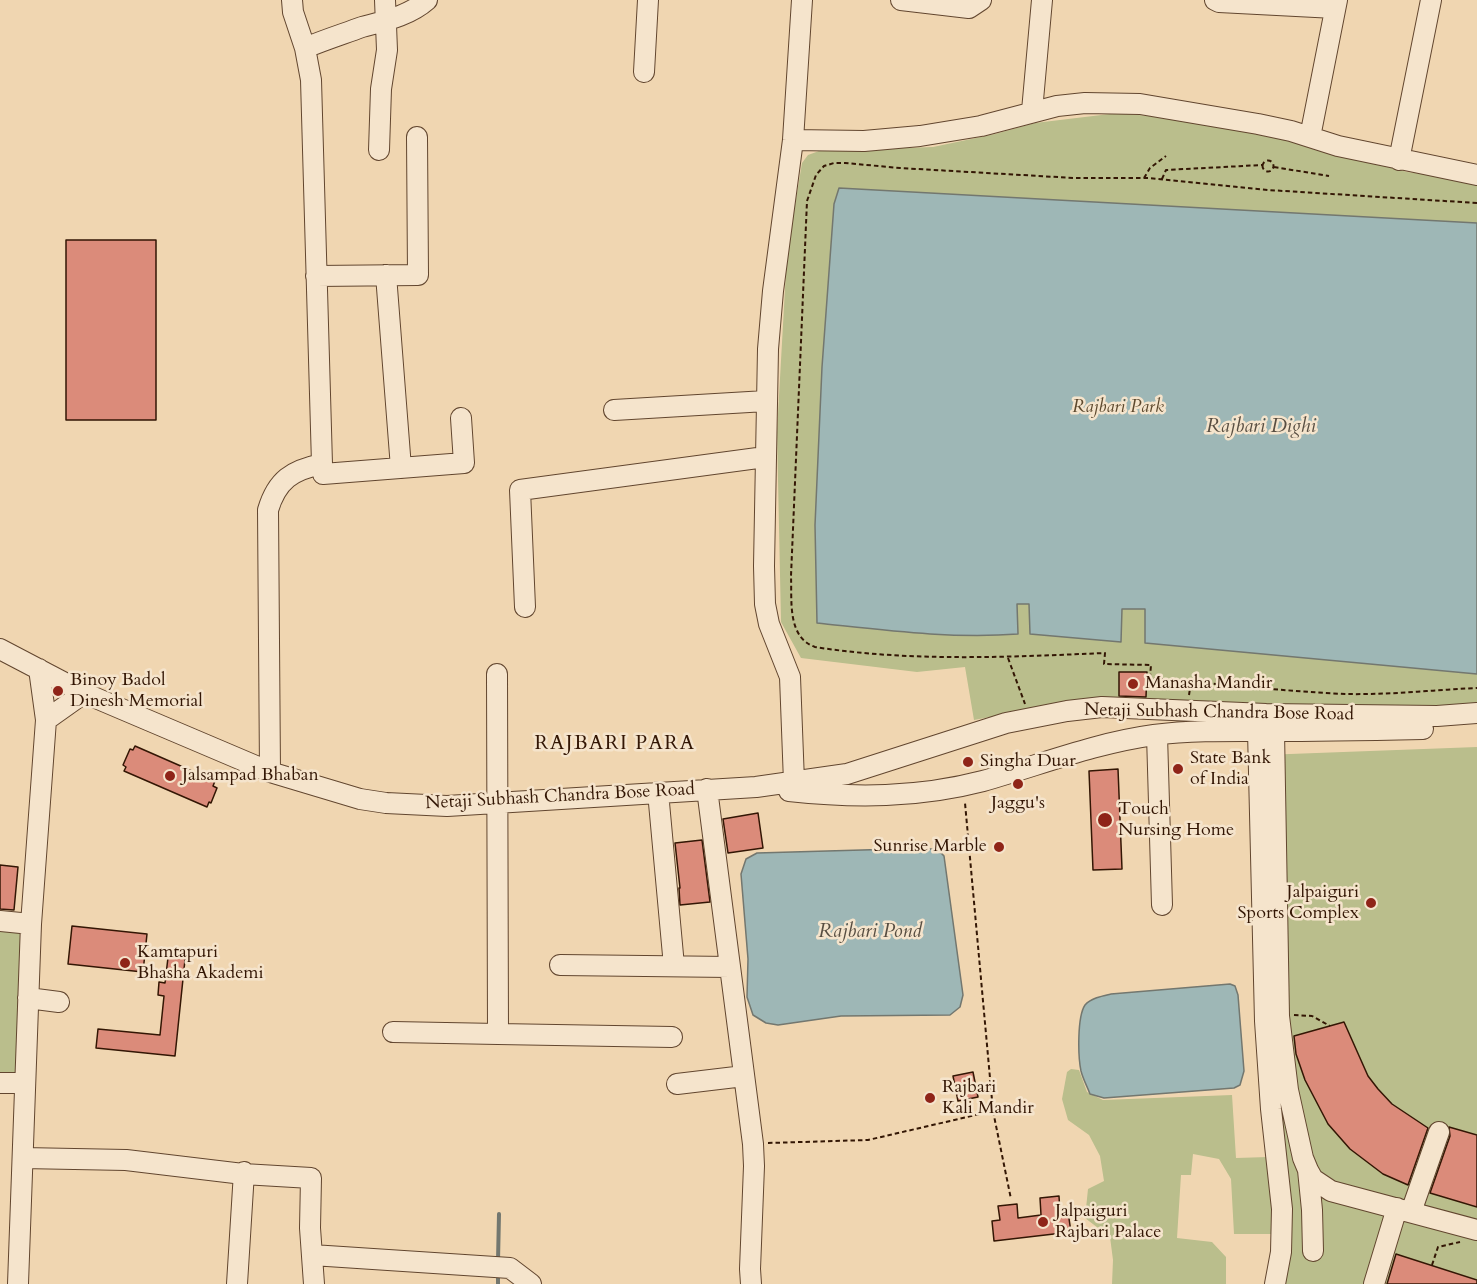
<!DOCTYPE html>
<style>
body{margin:0}
canvas{display:block;background:#f0d6b1}
</style>
<canvas width="1477" height="1284"></canvas>
<script>
const g = document.querySelector('canvas').getContext('2d');
g.lineJoin = 'round';
function fillPath(path, color) { g.fillStyle = color; g.fill(path, 'evenodd'); }
function strokePath(path, color, width, dash) { g.strokeStyle = color; g.lineWidth = width; g.lineCap = dash ? 'butt' : 'round'; g.setLineDash(dash || []); g.stroke(path); }
function write(font, color, halo, rows, align = 'center') {
  g.font = font + ' Cardo,serif'; g.lineWidth = 5; g.setLineDash([]); g.textBaseline = 'middle'; g.strokeStyle = halo; g.fillStyle = color; for (const [text, x, y, turn = 0] of rows) {
    g.save(); g.translate(x, y); g.rotate((+turn || 0) * Math.PI / 180); g.textAlign = isNaN(turn) ? turn : align; if (halo) g.strokeText(text, 0, 0); g.fillText(text, 0, 0); g.restore();
  }
}
fillPath(new Path2D(`
 M1118,113l83,8 73,11 133,40 70,9v525l-36,2 -414,2 -53,10 -9,-53 -48,5 -116,-14 -20,-36 -4,-190 10,-179 15,-90 6,-8 11,-4 114,-4 62,-13 40,-11z
 M1477,747v537h-199l-2,-173 -13,-356z
 M0,931l24,2 -3,145 -21,-1z
 M1071,1069l8,1 8,22 16,8 129,-5 4,63 32,-1 7,77h-41l-3,-55 -12,-20 -26,-5 -2,21h-10l-4,63 35,4 14,15v27h-114l1,-24 -3,-23 -25,-19 3,-29 16,-8 -4,-25 -11,-21 -21,-15 -6,-21 5,-27z`), '#babe8c');
const water = new Path2D(`
 M839,188l638,35v451l-332,-31v-34h-23l-1,33 -91,-8 -1,-30h-12l1,30c-68,5 -134,-4 -201,-11l-2,-98 7,-158 12,-163z
 M897,849c14,0 38,-5 47,7l19,139 -3,12 -10,8 -109,1 -63,9 -12,-2 -13,-8 -6,-18 1,-38 -7,-85 5,-15 11,-6z
 M1230,984l5,2 3,9 6,76 -4,14 -6,3 -130,10 -14,-4c-3,-8 -7,-15 -9,-23 -3,-14 -4,-54 4,-66 6,-7 17,-9 26,-11z`);
fillPath(water, '#9eb7b6');
strokePath(water, '#73776f', 1.5);
strokePath(new Path2D(`
 M498,1261l1,-47
 M498,1284v-12`), '#73776f', 4);
const building = new Path2D(`
 M66,240h90v180h-90z
 M1119,672h28l-1,25 -27,-1z
 M135,746l80,35 -2,5 4,2 -6,15 -2,-1 -2,5 -83,-36 2,-4 -3,-2 7,-16 3,1z
 M1118,769l4,100 -29,1 -4,-99z
 M758,813l5,35 -35,5 -5,-34z
 M702,840l8,62 -30,3 -1,-17h1l-5,-45z
 M0,865l18,2 -4,43 -14,-1z
 M72,926l75,8 -4,38 -75,-8z
 M169,949l17,1 -11,106 -79,-8 2,-19 62,6 4,-39 -6,-1 1,-13 6,1z
 M1344,1022l24,54 10,13 14,15 36,24 -20,57 -25,-11 -33,-25 -22,-25 -23,-44 -9,-26 -2,-18z
 M973,1072l5,25 -20,4 -5,-25z
 M1449,1127l28,8v72l-47,-14 20,-57z
 M1059,1196l1,17 8,-1 3,20 -77,9 -2,-20 8,-1 -2,-14 19,-2 1,14 23,-3 -1,-17z
 M1396,1254l81,26v4h-90z`);
fillPath(building, '#db8b7a');
strokePath(building, '#331604', 1.5);
const minor = new Path2D(`
 M901,0l68,8 12,-8
 M1215,0l4,2 116,6
 M305,48c19,-8 38,-14 57,-21 22,-6 47,-11 65,-27
 M644,72l4,-72
 M1032,111l10,-111
 M1310,137l27,-137
 M793,140l71,1 56,-5 61,-10 76,-20 28,-3 55,1 118,20 33,7 47,15 139,29
 M379,150l2,-61 6,-39 -2,-50
 M1399,160l32,-160
 M386,275l15,193
 M316,276l102,-1 -1,-138
 M614,410l152,-9
 M322,464l1,10 141,-11 -3,-45
 M525,607l-5,-117 245,-33
 M0,649l84,44 186,79 90,27 26,4 61,3 309,-19 91,-13 159,-51 61,-12 35,-4 164,7 171,2 40,-3
 M497,674l1,360 174,3
 M46,720l38,-27
 M1258,731l7,290 6,88 11,100 -1,43 -6,32
 M1274,731l5,285 9,74 15,68 5,12 5,9 18,12 146,39
 M1157,735l5,170
 M270,772l-2,-262c9,-30 24,-40 54,-46l-11,-384 -6,-32 -12,-36 -1,-12
 M794,782l-4,-105 -21,-53 -4,-20 -1,-38 4,-217 5,-58 20,-151 9,-140
 M707,789l46,355 1,22 -4,103 1,15
 M789,791c65,7 129,7 194,-10 57,-16 112,-38 171,-46 39,-5 80,-4 119,-4 50,0 100,-1 150,-2
 M658,792l16,174
 M0,921l31,3
 M560,965l170,2
 M28,998l31,4
 M393,1032l105,2
 M0,1083h25
 M677,1084l67,-8
 M23,1158l103,2 117,14 68,4 -1,50 4,56
 M1308,1170l4,40 1,41
 M1411,1212l28,-80
 M312,1255l198,13 21,16
 M18,1284l13,-360 15,-204 -7,-51
 M237,1284l7,-112
 M1374,1284l23,-76`);
strokePath(minor, '#62462f', 22);
strokePath(new Path2D(`
 M1262.5 166a5.5 5.5 0 1 1 11 0a5.5 5.5 0 1 1-11 0Z
 M1274,167l55,9
 M1144,178l6,-10 16,-12
 M1162,179l4,-9 96,-5
 M1477,203l-209,-13 -119,-12h-75l-174,-10 -55,-5h-11l-10,3 -8,9 -9,26 -16,375c1,25 -4,61 24,71 95,15 194,10 290,6l-1,11 47,1 -1,12 8,2c62,5 124,12 187,15 44,1 88,-4 132,-6
 M1008,658l17,46
 M1189,695l2,-13
 M1294,1015l18,1 18,10
 M993,1111l18,88
 M768,1143l100,-3 125,-29 -28,-308
 M1432,1265l6,-18 22,-5`), '#331604', 2, [4.5, 3]);
strokePath(minor, '#f5e4cc', 20);
for (const [x, y, r, color] of [
 [1133,684,6,"#8f2418"],
 [58,691,6,"#8f2418"],
 [968,762,6,"#8f2418"],
 [1178,769,6,"#8f2418"],
 [170,776,6,"#8f2418"],
 [1018,784,6,"#8f2418"],
 [1105,820,8,"#8f2418"],
 [999,847,6,"#8f2418"],
 [1371,903,6,"#8f2418"],
 [125,963,6,"#8f2418"],
 [930,1098,6,"#8f2418"],
 [1043,1222,6,"#8f2418"]
]) { const dot = new Path2D(); dot.arc(x, y, r, 0, 2 * Math.PI); g.fillStyle = color; g.fill(dot); strokePath(dot, '#f5e4cc', 2); }
write('italic 18px', '#5c482d', '#f5e4cc', [
 ["Rajbari Park",1118,408]
]);
write('18px', '#331604', '#f5e4cc', [
 ["Binoy Badol",70,681],
 ["Dinesh Memorial",70,702],
 ["Manasha Mandir",1145,684],
 ["State Bank",1190,759],
 ["of India",1190,780],
 ["Singha Duar",980,762],
 ["Jalsampad Bhaban",182,776],
 ["Jaggu's",1018,804,"center"],
 ["Touch",1118,810],
 ["Nursing Home",1118,831],
 ["Sunrise Marble",987,847,"right"],
 ["Jalpaiguri",1359,893,"right"],
 ["Sports Complex",1359,914,"right"],
 ["Kamtapuri",137,953],
 ["Bhasha Akademi",137,974],
 ["Rajbari",942,1088],
 ["Kali Mandir",942,1109],
 ["Jalpaiguri",1055,1212],
 ["Rajbari Palace",1055,1233]
], 'left');
write('18px', '#331604', '#f5e4cc', [
 ["Netaji Subhash Chandra Bose Road",1219,713,1],
 ["Netaji Subhash Chandra Bose Road",560,797,-3]
]);
write('italic 20px', '#584e42', '#f5e4cc', [
 ["Rajbari Dighi",1261,427],
 ["Rajbari Pond",870,932]
]);
g.letterSpacing = '1.5px';
write('20px', '#331604', '#f5e4cc', [
 ["RAJBARI PARA",615,744]
]);
g.letterSpacing = '0px';
</script>
